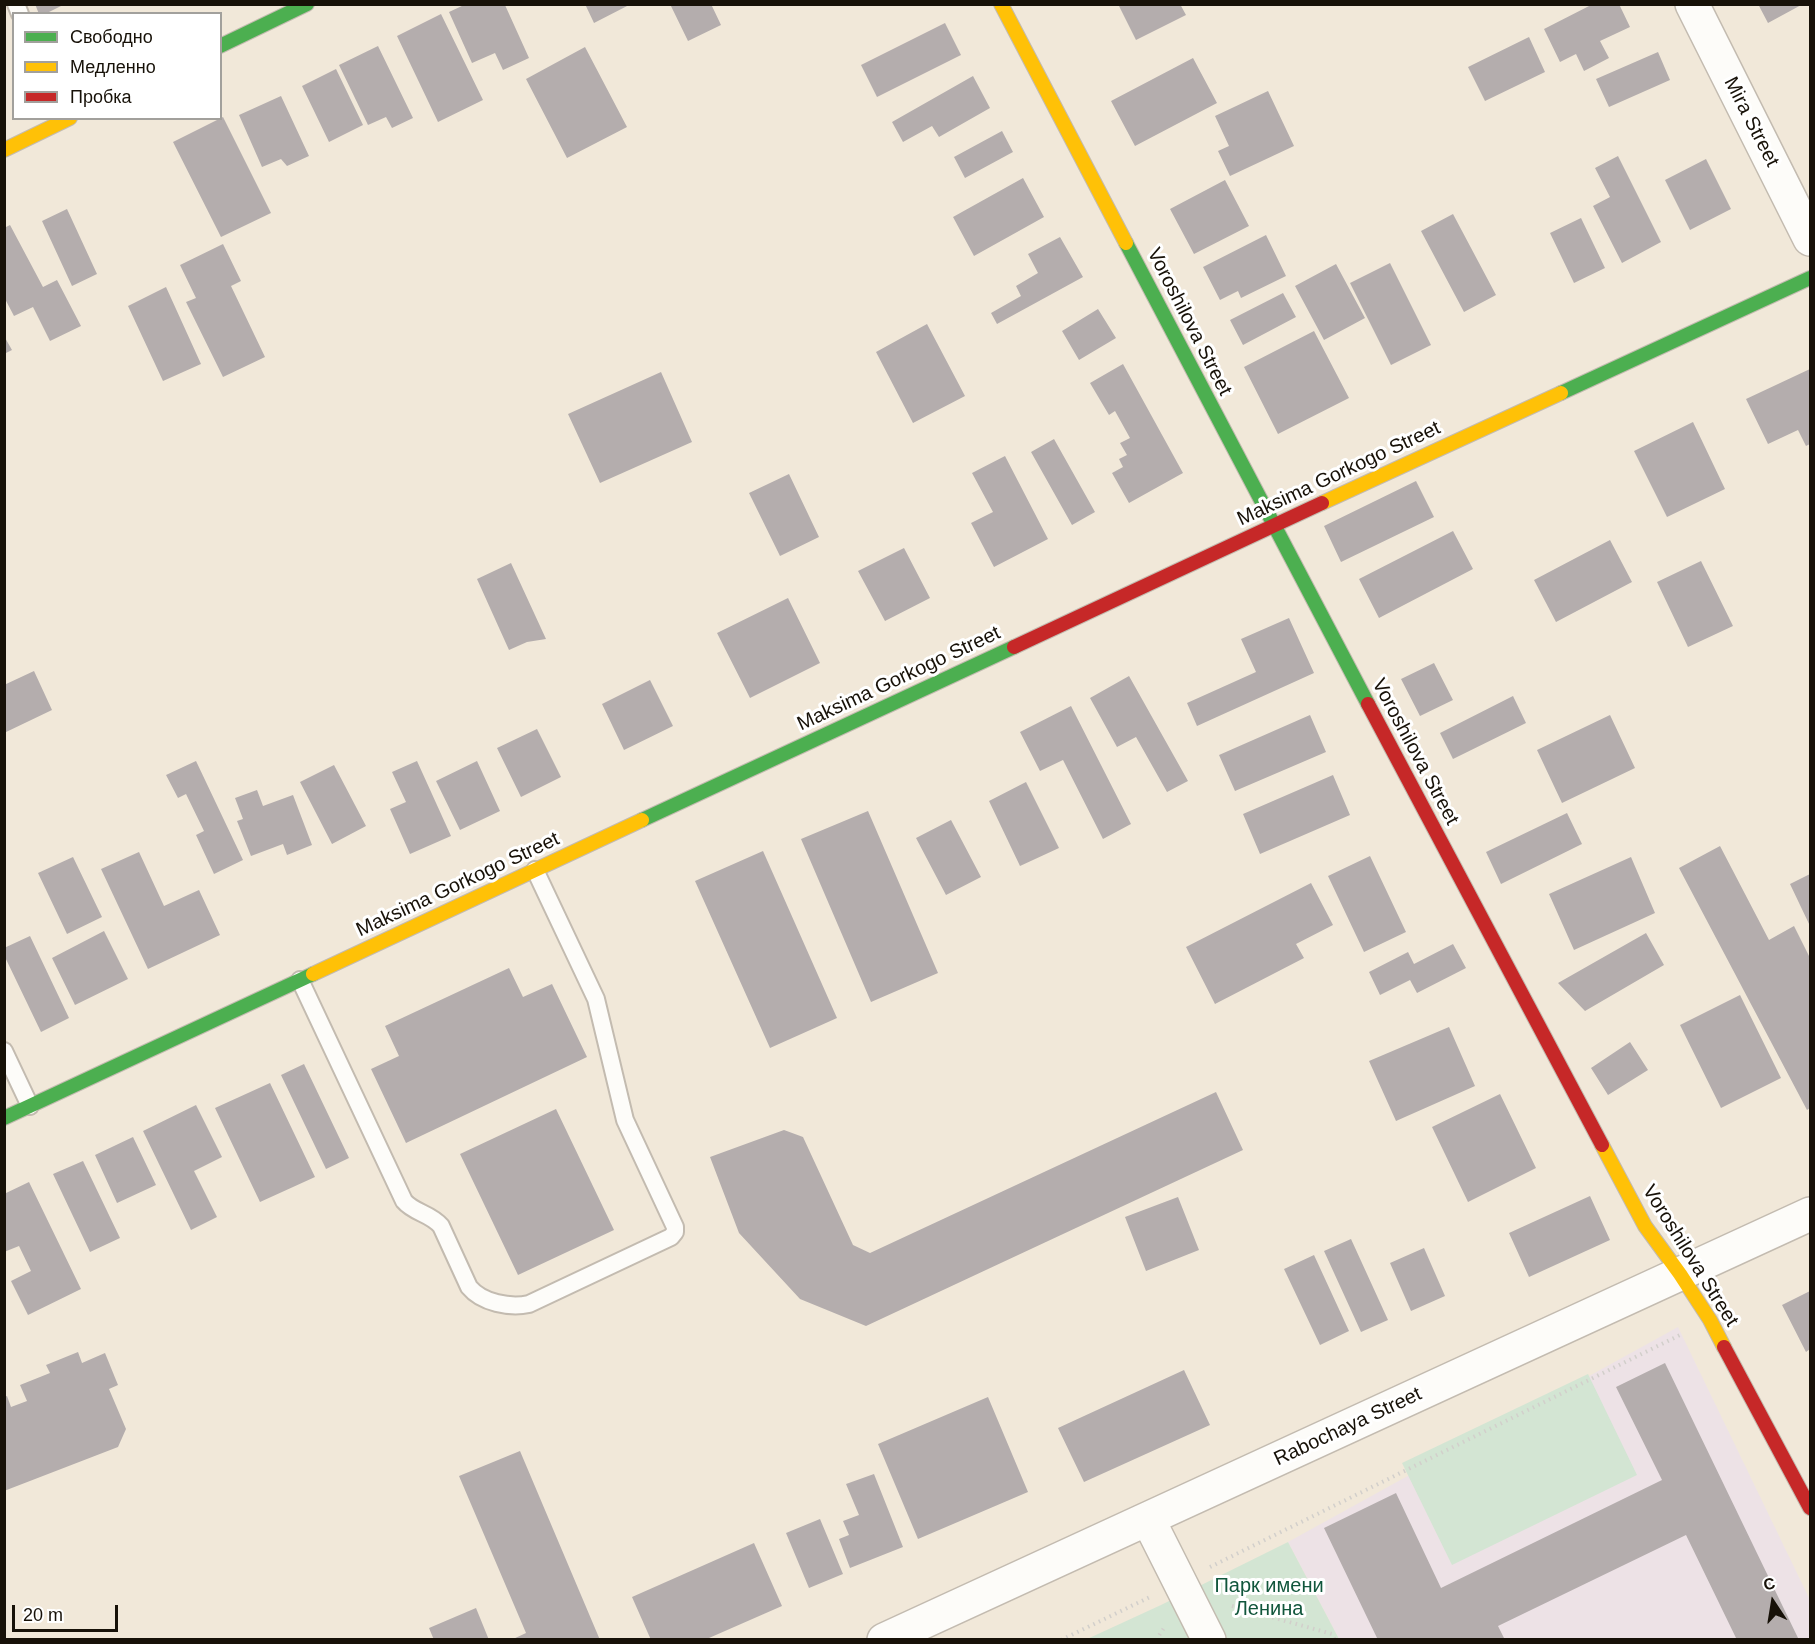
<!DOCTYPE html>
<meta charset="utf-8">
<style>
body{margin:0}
#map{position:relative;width:1815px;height:1644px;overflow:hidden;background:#f1e8d9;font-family:Helvetica,sans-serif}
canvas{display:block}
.frame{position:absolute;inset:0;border:6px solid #171108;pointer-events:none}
.legend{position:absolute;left:12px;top:12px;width:210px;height:108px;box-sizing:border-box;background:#fff;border:2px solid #a2a09c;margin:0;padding:8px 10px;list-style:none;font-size:18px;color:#171108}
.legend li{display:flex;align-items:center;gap:12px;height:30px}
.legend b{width:30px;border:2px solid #a2a09c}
.north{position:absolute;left:1743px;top:1572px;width:60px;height:60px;-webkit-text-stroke:4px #fff;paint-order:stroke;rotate:348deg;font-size:16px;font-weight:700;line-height:24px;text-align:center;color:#171108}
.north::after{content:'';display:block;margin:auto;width:21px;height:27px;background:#171108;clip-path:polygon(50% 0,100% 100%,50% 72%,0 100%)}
.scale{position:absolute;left:12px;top:1605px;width:106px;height:27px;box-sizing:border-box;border:3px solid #171108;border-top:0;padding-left:8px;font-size:18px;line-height:21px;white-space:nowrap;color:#171108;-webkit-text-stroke:4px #fff;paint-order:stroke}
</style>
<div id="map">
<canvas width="1815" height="1644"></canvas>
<div class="frame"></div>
<ul class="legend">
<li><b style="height:8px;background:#4caf50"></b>Свободно</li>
<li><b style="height:8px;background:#ffc107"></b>Медленно</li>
<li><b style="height:8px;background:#c62828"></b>Пробка</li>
</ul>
<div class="north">С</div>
<div class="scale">20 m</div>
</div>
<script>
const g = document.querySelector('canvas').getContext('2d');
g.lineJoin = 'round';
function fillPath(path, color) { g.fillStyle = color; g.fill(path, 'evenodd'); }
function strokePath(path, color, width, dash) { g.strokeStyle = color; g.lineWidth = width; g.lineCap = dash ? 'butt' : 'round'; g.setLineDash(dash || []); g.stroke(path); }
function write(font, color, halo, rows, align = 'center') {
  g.font = font + ' Helvetica,sans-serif'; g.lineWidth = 6; g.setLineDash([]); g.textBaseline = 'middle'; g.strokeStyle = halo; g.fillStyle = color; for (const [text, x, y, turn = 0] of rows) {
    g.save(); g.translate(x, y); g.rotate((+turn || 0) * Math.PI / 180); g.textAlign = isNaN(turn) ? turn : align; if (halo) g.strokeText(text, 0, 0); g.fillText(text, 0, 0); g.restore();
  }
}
fillPath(new Path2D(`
 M1678,1327l132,273v39h-471l-51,-97z`), '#ede2e6');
fillPath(new Path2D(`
 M1588,1374l49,101 -185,90 -50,-102z
 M1288,1542l51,97 -254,1 76,-35z`), '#d3e5d3');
fillPath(new Path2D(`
 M35,4h30l-20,10h-6z
 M585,4h46l-37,19z
 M670,4h41l10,21 -33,16z
 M1118,4h62l6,11 -50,25z
 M1593,4h26l11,23 -30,14 9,17 -25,13 -8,-17 -16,8 -16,-33z
 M1758,4h45l-35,19z
 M464,5h41l24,53 -26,12 -8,-17 -23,10 -23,-51z
 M441,14l42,86 -45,22 -41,-86z
 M945,23l16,32 -84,42 -16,-32z
 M1529,37l16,35 -60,29 -17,-34z
 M378,46l35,72 -21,10 -6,-11 -18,8 -29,-60z
 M585,47l42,80 -60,31 -41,-79z
 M1658,52l12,28 -61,27 -13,-28z
 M1193,58l24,45 -82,43 -24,-45z
 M336,69l27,56 -34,17 -27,-56z
 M973,76l17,32 -51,29 -7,-11 -29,16 -11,-20z
 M1268,91l26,55 -64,30 -12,-25 11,-5 -14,-30z
 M281,96l28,60 -22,10 -6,-7 -19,8 -23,-52z
 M223,117l48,96 -50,24 -48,-95z
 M1002,131l11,21 -48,26 -11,-21z
 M1618,156l43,86 -39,21 -29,-57 17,-9 -15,-29z
 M1706,159l25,50 -41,21 -25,-50z
 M1023,178l21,39 -70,39 -21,-39z
 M1225,180l24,46 -55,28 -24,-45z
 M67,209l30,65 -25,12 -30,-65z
 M1453,214l43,81 -32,17 -43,-81z
 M1581,218l24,50 -31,15 -24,-50z
 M10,225l33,62 14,-7 24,46 -31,15 -17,-34 -19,9 -10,-19v-69z
 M1266,235l20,41 -45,22 -3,-7 -18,9 -17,-33z
 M1060,237l23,40 -86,47 -6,-11 30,-17 -5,-10 22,-13 -10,-19z
 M223,244l18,37 -10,5 34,71 -42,20 -37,-75 10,-4 -16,-33z
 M1390,263l41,82 -40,20 -41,-82z
 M1336,264l29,54 -41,22 -29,-54z
 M166,287l35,77 -38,17 -35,-75z
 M1283,293l13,24 -53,28 -13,-25z
 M1098,309l18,29 -37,22 -17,-29z
 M927,324l38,72 -52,27 -37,-71z
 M1314,331l35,67 -71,36 -34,-67z
 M4,336l8,14 -8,4z
 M1123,364l60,109 -54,30 -17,-30 11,-6 -4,-8 8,-4 -7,-12 10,-5 -15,-27 -6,4 -19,-32z
 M1810,369v75l-4,2 -8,-16 -30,14 -22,-45z
 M661,372l31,70 -92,41 -32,-69z
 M1693,422l32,67 -58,28 -33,-66z
 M1054,439l41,73 -23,13 -41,-73z
 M1005,456l43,83 -54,28 -23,-44 22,-11 -21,-39z
 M789,474l30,63 -39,19 -31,-63z
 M1416,481l18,36 -93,45 -17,-36z
 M1453,531l20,38 -94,49 -20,-39z
 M1610,540l22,42 -76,40 -22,-42z
 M904,548l26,50 -45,23 -27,-50z
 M1701,561l32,65 -45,21 -31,-65z
 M511,563l35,76 -19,3 -18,8 -32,-71z
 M788,598l32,65 -70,35 -33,-65z
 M1289,618l25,55 -117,53 -10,-23 69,-31 -15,-33z
 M1434,663l19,37 -33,16 -19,-37z
 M34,671l18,39 -48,23v-48z
 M1129,676l59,105 -21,11 -31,-55 -19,10 -27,-49z
 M650,680l23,46 -49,24 -22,-46z
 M1513,696l13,27 -73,36 -13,-26z
 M1071,706l60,118 -28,15 -40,-79 -23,11 -20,-39z
 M1310,715l16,37 -91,39 -16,-36z
 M1610,715l25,53 -73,35 -25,-53z
 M537,729l24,48 -40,20 -24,-49z
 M196,761l47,99 -29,14 -18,-39 8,-4 -18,-37 -8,4 -12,-23z
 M417,761l34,75 -41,18 -20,-45 16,-7 -14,-30z
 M477,761l23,50 -40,19 -24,-49z
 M334,765l32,61 -34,18 -32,-62z
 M1333,775l17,40 -90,39 -17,-40z
 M1026,782l33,66 -39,18 -31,-65z
 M257,790l6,16 30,-11 19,50 -25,10 -4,-11 -32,12 -14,-35 6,-2 -8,-21z
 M868,811l70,162 -67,29 -70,-163z
 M1567,813l15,31 -81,40 -15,-32z
 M951,820l30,57 -35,18 -30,-57z
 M1720,846l49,94 25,-14 16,32v150l-3,2 -128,-242z
 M763,851l74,167 -67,30 -75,-167z
 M139,852l25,54 35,-16 21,45 -72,34 -47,-100z
 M1370,856l36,76 -42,20 -36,-76z
 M73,857l29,60 -35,17 -29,-61z
 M1631,857l24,56 -81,37 -25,-56z
 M1810,874v52l-20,-42z
 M1311,883l22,42 -37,19 8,14 -89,46 -29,-57z
 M104,931l24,48 -53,26 -23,-47z
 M1646,933l18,32 -79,46 -27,-28z
 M30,936l39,82 -28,14 -37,-77v-7z
 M1453,944l13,24 -49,25 -7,-13 -30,15 -11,-23 39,-20 6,12z
 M509,968l14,29 29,-13 35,73 -181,86 -35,-74 28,-13 -14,-30z
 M1740,995l41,83 -60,30 -41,-83z
 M1449,1027l26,59 -79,35 -27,-60z
 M1630,1042l18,28 -40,25 -17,-27z
 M304,1064l45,94 -23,11 -45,-94z
 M270,1083l45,94 -55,25 -45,-94z
 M1216,1092l27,58 -377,176 -66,-27 -61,-66 -29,-76 74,-27 19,7 50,108 17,8z
 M1500,1094l36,74 -68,34 -36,-75z
 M196,1105l26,52 -28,14 23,46 -26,13 -48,-99z
 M556,1109l58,121 -96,45 -58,-121z
 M133,1137l23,48 -39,18 -22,-48z
 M83,1161l37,77 -30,14 -37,-78z
 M29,1182l52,107 -53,26 -17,-34 20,-10 -12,-25 -15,6v-58z
 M1590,1196l20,44 -81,37 -20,-44z
 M1178,1197l21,53 -53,21 -21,-54z
 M1351,1239l37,81 -27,12 -37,-81z
 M1424,1248l21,48 -34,15 -21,-48z
 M1314,1255l35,76 -29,14 -36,-76z
 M1810,1291v58l-4,3 -24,-47z
 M78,1352l4,11 23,-10 13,32 -9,4 17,40 -8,18 -114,44v-94l3,-1 4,11 16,-6 -7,-16 30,-12 -4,-8z
 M1665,1363l134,277h-62l-51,-105 -188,91 7,14h-127l-54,-112 72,-35 45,95 221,-108 -46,-93z
 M1184,1370l26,55 -126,57 -26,-54z
 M988,1397l40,95 -110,47 -40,-95z
 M520,1451l80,189h-89l15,-7 -67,-157z
 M874,1474l29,73 -53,21 -11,-29 10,-4 -6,-14 16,-6 -13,-31z
 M820,1519l23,55 -34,14 -23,-55z
 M754,1543l28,63 -73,32v2h-58l-19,-43z
 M476,1608l13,32h-55l-5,-12z`), '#b4adad');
const lane = new Path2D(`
 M16,4l4,10
 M300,980l104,221c10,12 26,12 37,25l28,61c13,16 41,21 60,17l142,-67 4,-5v-5l-50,-107 -29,-121 -61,-129
 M4,1051l26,55`);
const street = new Path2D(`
 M1692,4l118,235
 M1148,1519l61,121
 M884,1640l926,-426`);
const fast = new Path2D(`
 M220,46l87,-42
 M1126,243l242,461
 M1561,393l249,-115
 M642,820l372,-173
 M4,1118l309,-144`);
const slow = new Path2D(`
 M1001,4l125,239
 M4,150l66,-32
 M1322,503l239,-110
 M313,974l329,-154
 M1602,1145l43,81 35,48 30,46 14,27`);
const jam = new Path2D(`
 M1014,647l308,-144
 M1368,704l234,441
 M1724,1347l86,161`);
strokePath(lane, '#c3bbb0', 20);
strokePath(street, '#c3bbb0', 36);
strokePath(fast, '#c3bbb0', 16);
strokePath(slow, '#c3bbb0', 16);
strokePath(jam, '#c3bbb0', 16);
strokePath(new Path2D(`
 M1210,1567l470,-232
 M1232,1606l100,28 3,6
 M1061,1640l89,-43
 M1156,1640l8,-12`), '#d2cfcb', 4, [1.5, 4.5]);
strokePath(lane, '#fdfcf9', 16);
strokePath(street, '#fdfcf9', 33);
strokePath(fast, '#4caf50', 14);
strokePath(slow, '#ffc107', 14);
strokePath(jam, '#c62828', 14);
write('20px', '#171108', '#fff', [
 ["Mira Street",1751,122,63],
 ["Voroshilova Street",1189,322,63],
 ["Maksima Gorkogo Street",1339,474,-25],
 ["Maksima Gorkogo Street",899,679,-25],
 ["Voroshilova Street",1415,752,62],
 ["Maksima Gorkogo Street",458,885,-25],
 ["Voroshilova Street",1690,1256,58],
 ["Rabochaya Street",1348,1427,-25]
]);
write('20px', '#11563c', '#fff', [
 ["Парк имени",1269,1586],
 ["Ленина",1269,1609]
]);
</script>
